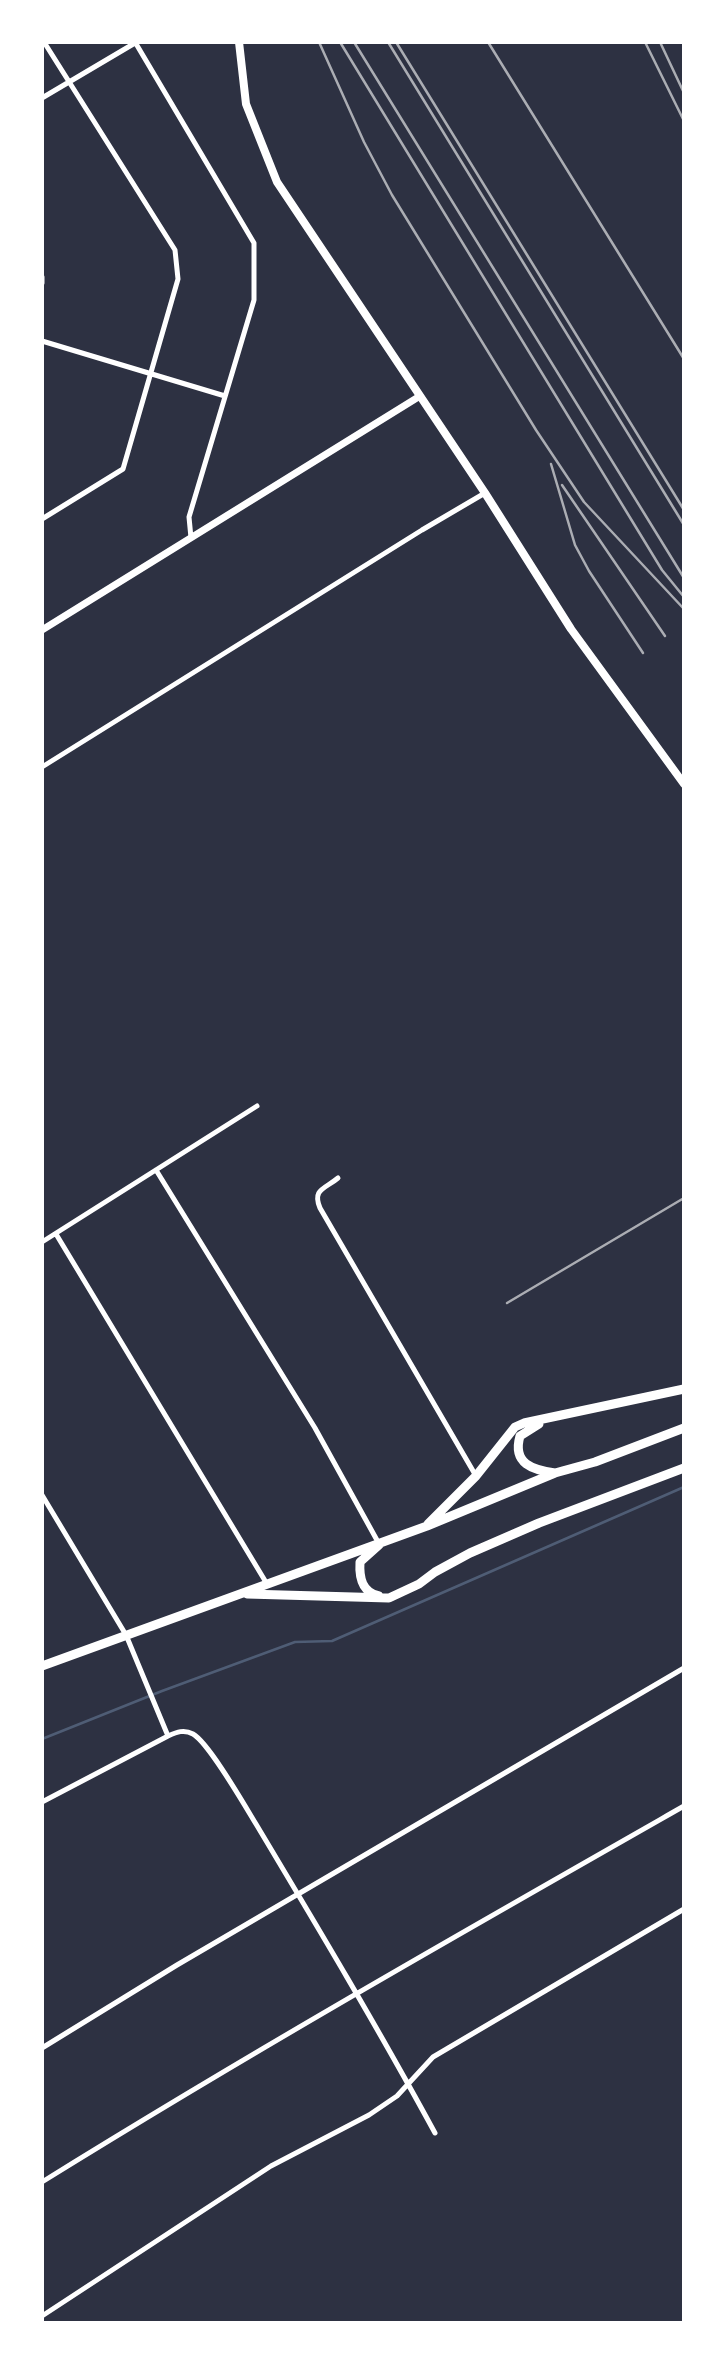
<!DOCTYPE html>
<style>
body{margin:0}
#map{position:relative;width:726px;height:2365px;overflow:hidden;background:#2d3142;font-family:"IBM Plex Sans",sans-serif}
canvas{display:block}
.frame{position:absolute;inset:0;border:44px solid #fff;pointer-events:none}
</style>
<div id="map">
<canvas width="726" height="2365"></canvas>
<div class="frame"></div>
</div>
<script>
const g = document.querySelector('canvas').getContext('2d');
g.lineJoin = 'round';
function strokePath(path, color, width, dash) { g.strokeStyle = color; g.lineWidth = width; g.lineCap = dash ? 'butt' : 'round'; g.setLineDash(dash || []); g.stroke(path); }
strokePath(new Path2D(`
 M42,1739l120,-48 133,-49 37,-1 352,-154`), '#4f5d75', 2.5);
strokePath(new Path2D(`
 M135,42l119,201v57l-65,217 2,21
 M42,98l93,-55
 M42,277v6
 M42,341l183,55
 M42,519l81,-50 55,-190 -3,-29 -131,-208
 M42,767l380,-237 63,-37
 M156,1170l159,258 63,114
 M338,1178c-13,11 -26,11 -18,30l156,268
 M56,1234l211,350
 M42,1242l215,-136
 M42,1495l84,140 42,101
 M42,1802l126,-66c9,-4 16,-7 25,-2 16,9 52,72 63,90 61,102 122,204 179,309
 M42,2048l135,-83 507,-297
 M42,2182c211,-131 426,-253 642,-376
 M42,2316l229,-150 98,-51 28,-19 36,-39 251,-148`), '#fff', 5);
strokePath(new Path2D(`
 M42,630l378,-234`), '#fff', 7);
strokePath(new Path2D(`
 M239,42l7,62 31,78 208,311 86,136 113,155`), '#fff', 8);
strokePath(new Path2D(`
 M539,1424l-19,12c-8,28 13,34 35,37
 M428,1524l48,-48 39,-49 9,-4 160,-34
 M247,1594l142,4 30,-14 16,-12 35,-19 69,-30 145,-55
 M379,1596c-17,-4 -20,-18 -19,-34l19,-17
 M42,1666l385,-140 128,-53 40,-11 89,-34`), '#fff', 9);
strokePath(new Path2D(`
 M319,42l45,100 28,53 144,235 48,72 100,107
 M340,42l322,528 22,27
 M354,42l330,536
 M388,42l296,483
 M396,42l288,468
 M488,42l196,317
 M645,42l39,79
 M660,42l24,51
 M551,464l24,81 14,26 54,82
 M562,485l103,151
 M507,1303l177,-105`), '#abadb3', 2.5);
</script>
